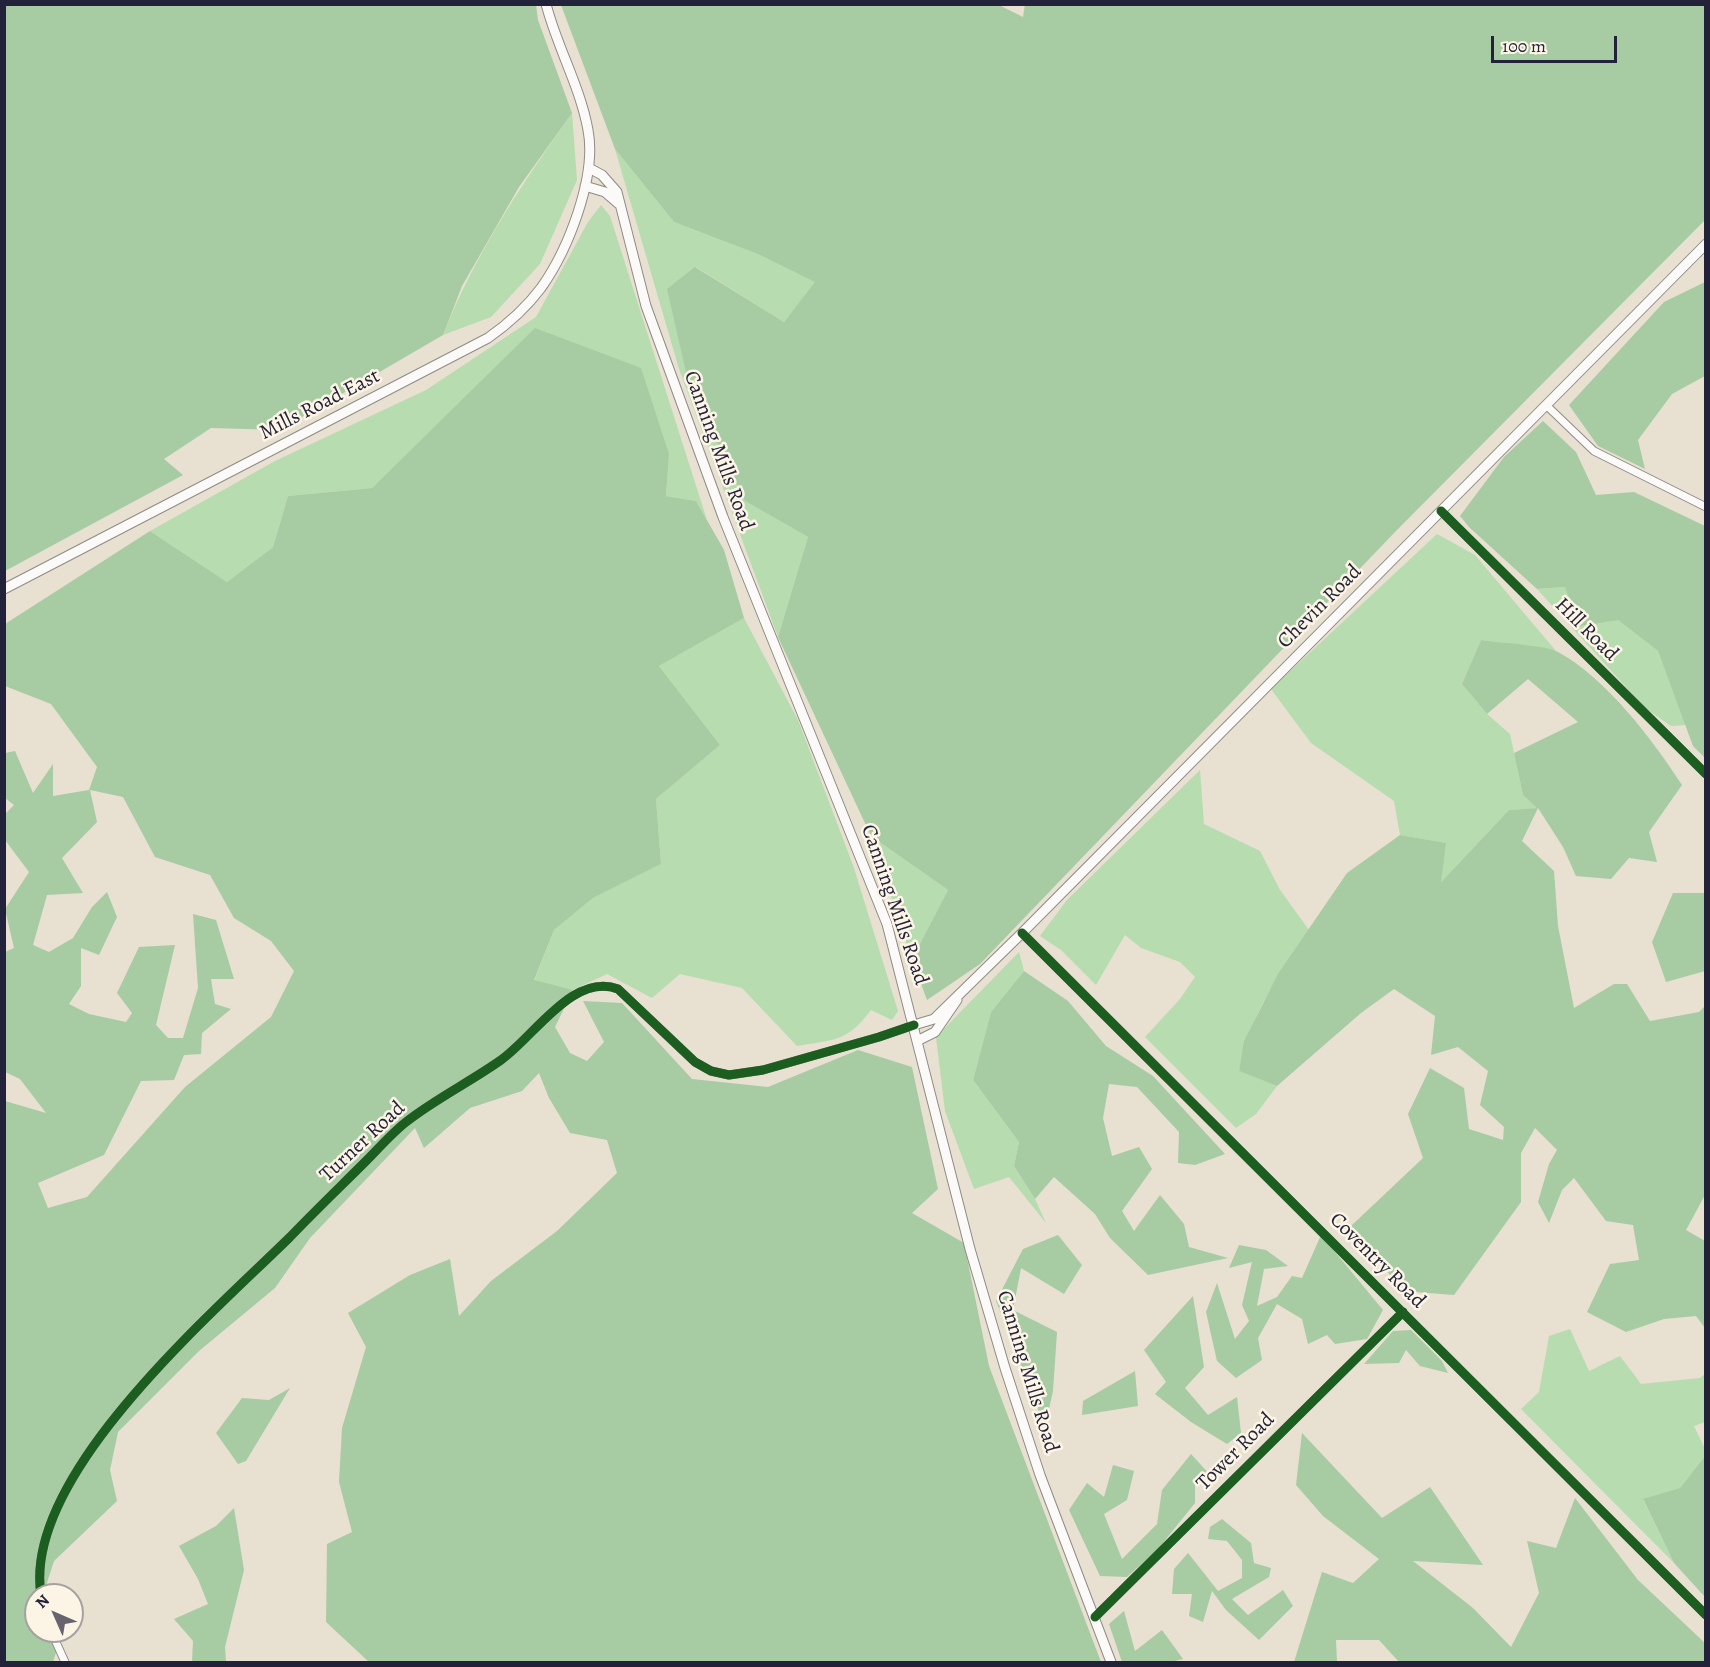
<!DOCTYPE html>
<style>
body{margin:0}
#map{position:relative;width:1710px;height:1667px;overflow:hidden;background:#e8e0d0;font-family:Alegreya,serif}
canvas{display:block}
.frame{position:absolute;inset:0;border:6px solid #22223b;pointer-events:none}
.north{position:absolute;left:24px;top:1583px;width:60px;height:60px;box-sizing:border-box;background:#fcf5e5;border:2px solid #a5a1a1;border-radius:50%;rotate:315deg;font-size:16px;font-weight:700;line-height:24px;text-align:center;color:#22223b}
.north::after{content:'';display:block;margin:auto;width:21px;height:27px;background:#67646f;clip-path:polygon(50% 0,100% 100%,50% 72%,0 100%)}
.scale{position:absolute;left:1491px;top:36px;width:126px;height:27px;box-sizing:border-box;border:3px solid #22223b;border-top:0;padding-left:8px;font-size:18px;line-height:21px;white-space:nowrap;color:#22223b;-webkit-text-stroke:4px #fcf5e5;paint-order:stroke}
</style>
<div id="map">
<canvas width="1710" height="1667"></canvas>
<div class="frame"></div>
<div class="north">N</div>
<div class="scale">100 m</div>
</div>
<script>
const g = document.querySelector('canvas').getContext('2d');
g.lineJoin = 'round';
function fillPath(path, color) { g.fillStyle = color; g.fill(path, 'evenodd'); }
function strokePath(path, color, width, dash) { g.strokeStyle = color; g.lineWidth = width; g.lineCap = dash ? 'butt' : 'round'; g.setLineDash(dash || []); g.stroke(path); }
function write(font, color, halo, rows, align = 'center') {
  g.font = font + ' Alegreya,serif'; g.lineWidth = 5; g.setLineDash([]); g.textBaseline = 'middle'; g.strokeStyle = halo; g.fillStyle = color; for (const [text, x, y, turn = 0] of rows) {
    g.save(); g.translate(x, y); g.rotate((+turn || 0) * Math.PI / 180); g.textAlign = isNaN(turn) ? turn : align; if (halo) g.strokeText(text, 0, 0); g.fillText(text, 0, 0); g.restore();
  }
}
fillPath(new Path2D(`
 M572,113l5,67 -37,84 -49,53 -48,18c32,-81 79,-151 129,-222z
 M615,149l59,73 86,33 56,27 -32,40 -88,-55 49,234 63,36 -30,100 -99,-268z
 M601,205l9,11 97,304 -11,-19 -30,-5 3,-42 -134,-125 -163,159 -84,8 -15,51 -46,35 -77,-51 125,-70 151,-71 110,-73 52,-95z
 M1437,534l38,21 81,96 -75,-11 -19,44 25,30 23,20 13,61 15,13 -29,2 -69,73 5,-40 -45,-8 -6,-34 -83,-58 -40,-54z
 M1565,587l53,33 40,31 28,74 -15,1 -27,-19 -107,-118z
 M744,618l54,102 56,148 44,143 -6,9 -21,-10c-25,33 -36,29 -74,36l-55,-58 -62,-14 -28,24 -45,-24 -34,16 -39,-9 20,-51 39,-32 68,-34 -5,-65 64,-54 -61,-79z
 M1200,770l4,54 56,27 20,39 29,40c-30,44 -61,88 -70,141l38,15 -21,28 -20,14 -91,-91 35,-38 15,-22 -15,-15 -39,-14 -16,-13 -29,50 -35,-35 -21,-14 27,-36z
 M871,836l77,54 -36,69z
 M1019,952l5,19 -33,41 -18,68 46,62 -5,24 21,33 11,24 -37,-46 -35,12 -29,-78 -9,-74z
 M1570,1329l19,42 31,-15 21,28 59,-6 5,-4v48l-11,4 11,23v7l-25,32 -37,12 31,63 -153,-154 18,-17 10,-56z`), '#b6dcb0');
fillPath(new Path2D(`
 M5,4l531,1 2,15 34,93 -53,74 -57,99 -19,49 -163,95 -69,-2 -47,31 19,16 -178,96z
 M999,5l24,12 2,-13 680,1v215l-310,312 -415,432 -53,36 -15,-41 36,-69 -77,-54 -93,-199 30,-100 -63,-36 -57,-120 -21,-92 28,-22 89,55 31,-40 -55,-27 -86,-33 -59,-73 -54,-144z
 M1705,282v94l-33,18 -34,46 7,29 -47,-23 -29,-41 95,-103z
 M535,328l106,40 28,86 -3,42 30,5 28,49 20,68 -85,48 61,79 -64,54 5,65 -68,34 -39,32 -20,50 39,10 -18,37 15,26 17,8 17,-19 -21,-41 39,2 70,76 76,8 90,-37 54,17 26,122 -26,24 52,30 25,123 112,296h-732l-43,-40 1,-78 25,-12 -13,-50 3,-54 24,-81 -18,-34 62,-38 40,-16 9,57 32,-35 66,-50 60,-58 -10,-33 -37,-7 -21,-35 -10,-25 -17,18 -52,17 -46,40 -9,-20 -105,110 -35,50 -76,63 -81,81 -8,38 7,31 -63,60 -11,34h-7v36h27l-10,31h-48v-561l41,12 -26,-34 -15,-7v-120l9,-4 -9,-39 24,-37 -24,-32v-26l9,-9 -9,-7v-45l10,-2 18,42 20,-29v32l36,-6 8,-23 -46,-63 -46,-18v-62l145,-93 77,51 46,-35 15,-51 84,-8zM90,790l33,7 32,60 55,18 24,43 37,23 23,30 -23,46 -86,70 -98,110 -39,11 -10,-25 66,-28 37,-74 33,-1 10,-25 17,-1 1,-21 29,-24 -16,-5 -4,-25h23l-18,-59 -23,-6 5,74 -15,50h-15l-12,-13 19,-80 -36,2 -22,46 15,20 -6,9 -37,-8 -20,-10 12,-18v-38l18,7 18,-38 -10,-25 -15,15 -19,31 -24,14 -16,-7 14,-50 36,-2 -21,-35 35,-36z
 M1543,421l33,31 20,43 38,-3 71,34v232l-12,-12 -35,-95 -40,-31 -38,6 -15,-39 -28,2 -68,-62 -9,-11 44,-59z
 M1481,640c17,3 64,5 77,12 48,26 95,88 124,133l-33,47 8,30 -28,-4 -18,21 -35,-3 -13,-29 -25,-39 -16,33 32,30 4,55 16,82 40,-24h13l23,37 49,-9 6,-6v189l-19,35 19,11v87l-9,-12 -32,3 -38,13 -39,-20 23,-48 29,-4 -6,-35 -27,-4 -32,-43 -12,12 -13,33 -11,-21 11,-38 8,-14 -22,-22 -14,25v49l-67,93 -51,-4 -52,-65 72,-68 -15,-44 22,-46 34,20 5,41 34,11 1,-13 -24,-22 8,-34 -30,-24 -27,8 4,-39 -41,-27 -33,24 -84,73 -38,-15 5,-30 34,-67 69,-101 53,-38 46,8 -5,39 68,-72 28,-2 -14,-13 -9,-42 64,-31 -50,-43 -41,35 -25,-30z
 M1673,893h32v78l-39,11 -14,-40z
 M1024,971l44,30 38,45 47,30 72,78 -30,11 -17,-2 1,-31 -42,-45 -28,-3 -6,34 9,38 27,-9 13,22 -30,42 12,20 26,-36 24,29 5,23 39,11 -80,17 -38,-37 -15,-24 -41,-37 -19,22 -21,-33 5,-24 -46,-62 18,-68z
 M1058,1235l24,30 -18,29 -43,-26 -8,42 44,22 -4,59 -8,36 -49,-126 27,-52z
 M1321,1235l62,75 -16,29 -32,5 -8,-9 -19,9 -6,-25 -25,-15 -19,34 4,22 -26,18 -19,-17 -11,-49 11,-29 18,56 14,-18 -7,-16 10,-43 -23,6 10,-23 27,5 22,16 -24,3 -7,37 20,-9 15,-21 10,2z
 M1193,1296l11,71 -19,21 23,27 29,-18 4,36 -14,11 -36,-22 -36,-28 11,-12 -22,-32z
 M1411,1330l31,31 6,12 -28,-7 -14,-16 -7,13 -35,1 29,-33z
 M1135,1371l3,35 -56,9 1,-14z
 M290,1388l-44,73 -8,3 -22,-31 26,-35 27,2z
 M1302,1433l80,85 48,-31 53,78 -70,-4 60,47 38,39 28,-54 -12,-52 29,7 19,-50 63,82 67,63v19h-306l-20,-22h-43l1,22h-43l28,-90 31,11 26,-24 -56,-43 -27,-31z
 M1191,1454l21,23 -17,7v19l-37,46 -31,28 -27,-1 -31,-66 18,-27 17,14 9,-32 21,6 -7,29 -23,14 18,45 35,-35 5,-34z
 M1705,1456l1,141h-1l-31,-34 -31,-64 37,-11z
 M234,1508l10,62 -19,77 1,15h-34l1,-21 -19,-22 34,-15 -10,-25 -19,-33 37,-20z
 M1222,1519l29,24 3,20 17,5 -2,9 -37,22 16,16 35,-25 10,16 -34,34 -33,-30 -14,-19 -9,31 -14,-6 3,-22h-20l2,-25 14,-16 30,38 24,-13v-18l-15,-19 -19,-2 2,-12z
 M1124,1611l11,40 27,-21 21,29 -12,3h-49l-13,-38z`), '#a7cba3');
const minor = new Path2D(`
 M1546,405l48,46 112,56
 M1441,511l265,263
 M1022,933l684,682
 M41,1595c-19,-119 171,-281 249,-358 25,-26 51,-51 77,-77 12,-12 25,-27 39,-38 29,-23 64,-40 95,-62 33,-23 72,-88 117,-71l77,73 16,9 18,4 34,-5 116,-33 35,-12
 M1095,1617l308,-305
 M51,1631l14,31`);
const secondary = new Path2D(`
 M589,168l13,7 15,17 29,114 77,211 164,407 83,325 35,119 35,107 71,187
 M585,186l20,6 14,12
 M4,589l484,-251c20,-14 38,-30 53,-50 27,-38 56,-111 47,-158 -8,-44 -31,-83 -42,-126
 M914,1025l20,-6 88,-86 684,-689
 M917,1041l18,-9 22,-32`);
strokePath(minor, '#8e8b86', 9);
strokePath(secondary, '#8e8b86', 11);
strokePath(minor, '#fcfaf8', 7);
strokePath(secondary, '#fcfaf8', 9);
strokePath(new Path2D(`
 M1441,511l265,263
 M1022,933l684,682
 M41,1595c-19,-119 171,-281 249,-358 25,-26 51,-51 77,-77 12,-12 25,-27 39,-38 29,-23 64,-40 95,-62 33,-23 72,-88 117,-71l77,73 16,9 18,4 34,-5 116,-33 35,-12
 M1095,1617l308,-305`), '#1b5e20', 9);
write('21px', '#22223b', '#fcf5e5', [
 ["Mills Road East",320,405,-27],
 ["Canning Mills Road",718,451,70],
 ["Chevin Road",1320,607,-45],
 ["Hill Road",1586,630,45],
 ["Canning Mills Road",894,905,71],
 ["Turner Road",363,1142,-43],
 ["Coventry Road",1377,1261,45],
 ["Canning Mills Road",1027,1372,73],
 ["Tower Road",1236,1452,-45]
]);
</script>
